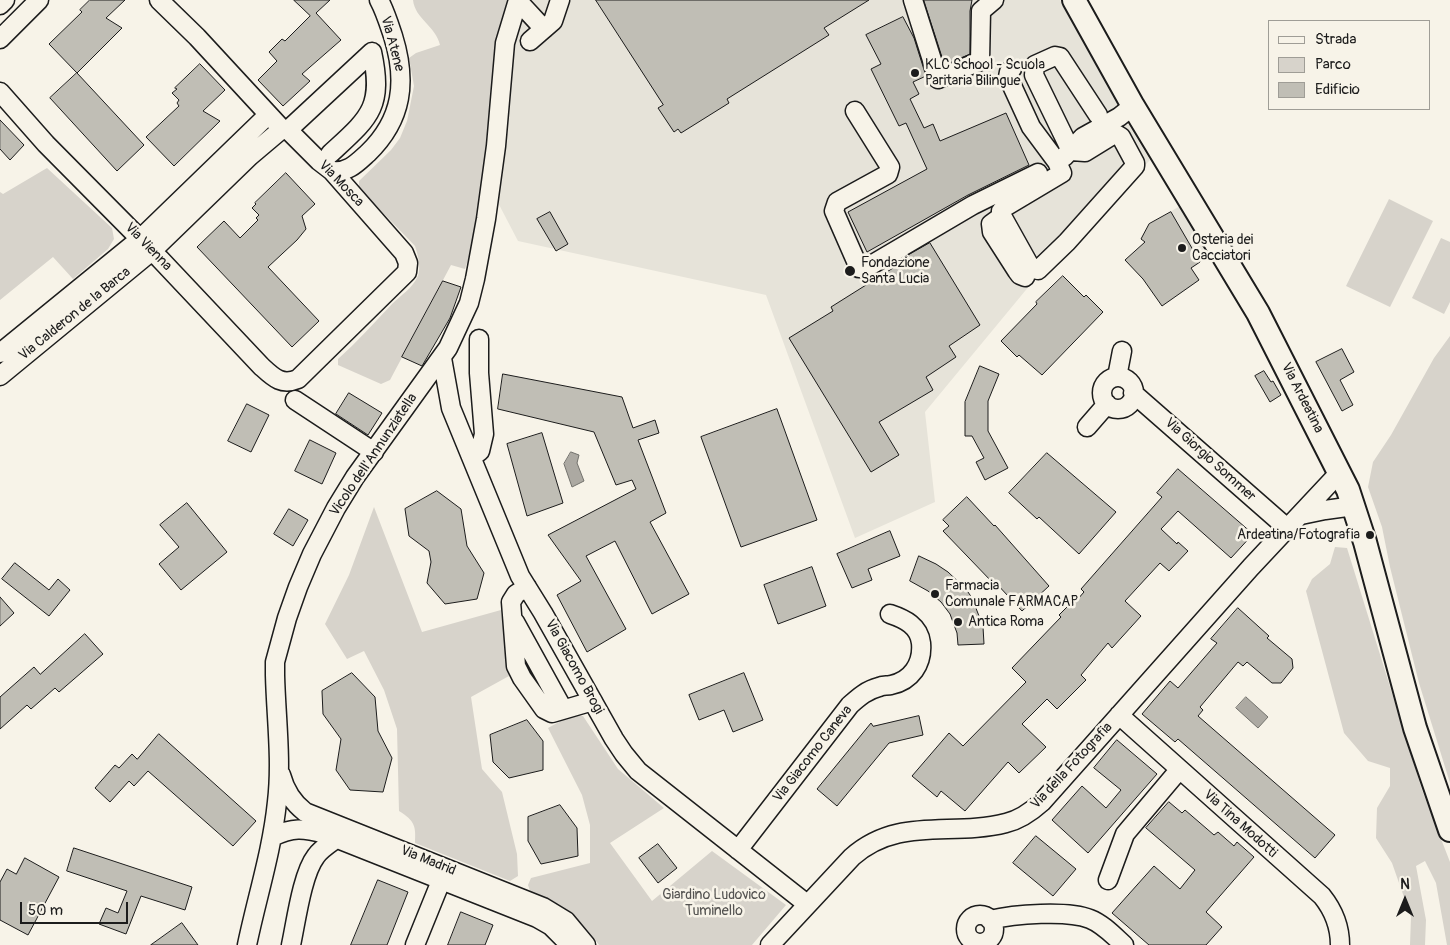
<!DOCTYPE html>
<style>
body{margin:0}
#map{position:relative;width:1450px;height:945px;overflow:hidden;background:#f7f3e8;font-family:Pangolin,sans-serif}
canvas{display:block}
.legend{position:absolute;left:1268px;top:20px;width:162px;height:90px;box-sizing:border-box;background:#f7f3e8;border:1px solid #9f9d96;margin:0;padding:6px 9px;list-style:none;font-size:15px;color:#1c1c1c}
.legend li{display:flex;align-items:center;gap:10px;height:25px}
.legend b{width:25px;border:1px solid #9f9d96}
.north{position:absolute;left:1380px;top:875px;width:50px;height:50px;-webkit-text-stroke:4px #f7f3e8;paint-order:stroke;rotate:0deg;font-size:14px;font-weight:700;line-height:20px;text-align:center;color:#1c1c1c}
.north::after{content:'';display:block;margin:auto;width:18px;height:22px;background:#1c1c1c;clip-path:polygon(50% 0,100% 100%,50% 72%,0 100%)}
.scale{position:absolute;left:20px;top:902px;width:108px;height:22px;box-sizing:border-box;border:2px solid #1c1c1c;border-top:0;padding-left:6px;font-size:15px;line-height:18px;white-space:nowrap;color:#1c1c1c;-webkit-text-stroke:4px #f7f3e8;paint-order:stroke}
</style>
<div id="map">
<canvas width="1450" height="945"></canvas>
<ul class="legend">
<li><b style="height:6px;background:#f7f3e8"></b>Strada</li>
<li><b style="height:14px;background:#d7d3cb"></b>Parco</li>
<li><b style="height:14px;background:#c0beb5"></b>Edificio</li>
</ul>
<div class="north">N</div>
<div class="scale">50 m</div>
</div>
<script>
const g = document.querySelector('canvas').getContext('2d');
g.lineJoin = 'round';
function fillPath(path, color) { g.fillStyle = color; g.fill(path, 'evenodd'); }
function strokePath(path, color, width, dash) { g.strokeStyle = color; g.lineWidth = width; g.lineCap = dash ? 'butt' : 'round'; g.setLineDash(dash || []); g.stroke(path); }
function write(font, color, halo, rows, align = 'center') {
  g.font = font + ' Pangolin,sans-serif'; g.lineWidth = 5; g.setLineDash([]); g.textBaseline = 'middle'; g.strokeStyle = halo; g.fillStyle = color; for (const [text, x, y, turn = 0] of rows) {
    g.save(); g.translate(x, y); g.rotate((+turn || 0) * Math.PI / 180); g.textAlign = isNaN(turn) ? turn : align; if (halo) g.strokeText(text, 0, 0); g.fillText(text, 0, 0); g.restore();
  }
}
fillPath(new Path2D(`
 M527,0h533l57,104 -2,5 7,14 7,2 21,35 -90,97 -30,28 -105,127 10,90 -80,36 -89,-243 -248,-54 -24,-46 15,-139z
 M1180,206l28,50 -17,12 8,12 -11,7 -43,-55 6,-9z`), '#e6e3d9');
fillPath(new Path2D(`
 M413,0h96l-15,68 -3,59 -6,24v17l-8,41 -5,38 -7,22 -14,-4 -61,115 -9,4 -43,-19v-6c19,-17 36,-36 54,-55 9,-9 20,-15 26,-28 3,-9 0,-21 -3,-30l-56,-58v-7l32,-31 9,-12 7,-17 7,-35 -5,-28 7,-5 24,-8c-4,-19 -25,-26 -27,-45z
 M47,168l65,60 2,11 -6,10 -35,30 -20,-22 -53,43v-108l3,2z
 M1389,199l44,22 -43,86 -44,-21z
 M1441,238l9,4v60l-6,12 -32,-16z
 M1450,336v447l-31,-100 -29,-116 -8,-40 -14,-40 5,-25 18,-27 43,-77z
 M374,507l48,125 79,-22 8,66 -38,21 11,72 20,23 15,62 1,22 -8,5 -95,-38c1,-17 0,-22 -16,-32l-2,-82 -13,-39 -20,-39 -17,8 -22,-35 24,-49z
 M1335,547l12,1 75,242 28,72v83h-3l-11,-62 -11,-22 -9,5 10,54 -1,25h-15l1,-28 -19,-54 -16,-25 1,-30 13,-22v-18l-22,-7 -24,-28 -38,-142 6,-12 18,-15z
 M570,716h13l35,53 46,39 -54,35 42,58 60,-50 74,54 -34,40h-153c-20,-29 -38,-40 -69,-54l-2,-6 3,-7 59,-15v-38l-8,-30 -34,-67z`), '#d7d3cb');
const water = new Path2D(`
 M571,452l8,3 -2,8 7,18 -12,6 -8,-23z
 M1246,697l22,20 -10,11 -22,-20z`);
fillPath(water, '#aca9a2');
strokePath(water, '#72716c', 1);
const building = new Path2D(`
 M90,0h35l-19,18 16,10 -45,45 -28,-29 33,-32 -2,-2z
 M294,0h36l-14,13 25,27 -39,34 8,7 -27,25 -25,-26 19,-19 -8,-9 13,-13 3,2 25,-25z
 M596,0h273l-45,28 5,7 -102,64 2,4 -48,30 -3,-4 -4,3 -16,-24 5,-3z
 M924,0h48l-2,11v43l-25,11z
 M903,17l11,21 12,38 -13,6 6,12 -9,5 14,29 9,-4 7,17 66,-28 23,52 -61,30 -101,57 -19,-40 79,-43 -21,-46 -7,3 -28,-57 10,-5 -15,-29z
 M200,64l25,26 -22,21 17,10 -46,45 -28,-29 33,-31 -2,-3 2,-3 -7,-7 5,-4 -2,-1z
 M77,73l67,72 -27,26 -67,-73z
 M0,120l24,25 -14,15 -10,-11z
 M286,173l29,31 -13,12 4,13 -9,11 -29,27 51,54 -27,26 -95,-100 27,-26 16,17 18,-18 -2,-2 3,-3 -7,-7 4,-4 -1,-1z
 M550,212l18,32 -12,7 -19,-32z
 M1171,212l29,50 -9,6 8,12 -37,26 -19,-27 -18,-19 20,-18 -4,-3 8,-15z
 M930,243l50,82 -31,21 7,11 -30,20 7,13 -54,32 20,33 -28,17 -82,-134 44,-27 -2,-4 78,-49 -2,-2z
 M1063,276l21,21 2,-2 17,17 -61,63 -23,-20 -2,2 -16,-16 36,-37 -1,-2z
 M443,281l18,6 -11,31 -28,48 -20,-9z
 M1342,349l12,23 -14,8 13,25 -11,6 -26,-49z
 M980,366l19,8 -11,27v30l20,37 -23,12 -9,-18 8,-4 -12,-22h-7v-34z
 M1264,371l7,11 2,-1 8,14 -11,7 -15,-26z
 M503,374l119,23 11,31 22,-8 4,13 -21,7 28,73 -16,9 39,72 -37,20 -37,-73 -29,15 40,73 -39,23 -30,-57 24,-14 -33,-46 88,-46 -4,-9 -16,5 -22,-53 -96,-23z
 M349,393l33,20 -14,22 -32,-21z
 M247,404l22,11 -18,37 -23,-11z
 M777,409l40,111 -76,27 -40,-110z
 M542,433l21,70 -36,13 -20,-72z
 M310,440l26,13 -14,31 -27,-13z
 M1047,453l69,59 -37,42 -40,-37 -2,2 -28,-26z
 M1178,469l75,65 -22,24 -53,-47 -17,18 16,15 1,-2 10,9 -19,20 -9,-8 -35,38 16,15 -29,32 -4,-5 -27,32 5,5 -29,29 -10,-10 -25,25 24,23 -27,26 -11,-11 -43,49 -24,-20 -4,6 -25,-21 37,-43 14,13 63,-64 -14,-14 49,-51 -2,-2 9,-9 2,2 14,-16 -3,-3 81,-92 -5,-4z
 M437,491l24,18 6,37 17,27 -7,26 -32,5 -18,-21 4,-21 -2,-11 -20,-15 -4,-27z
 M967,497l27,29 1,-1 54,61 -27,25 -27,-29 -2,1 -50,-52 6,-5 -6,-6z
 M187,503l40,49 -46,38 -22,-26 20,-17 -19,-22z
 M289,509l19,11 -15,26 -19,-12z
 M890,531l10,25 -32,13 4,11 -20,8 -15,-34z
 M919,556l17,8 12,8 18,17 6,9 7,18 4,11 1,17 -26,1 -1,-12 -7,-19 -9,-12 -13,-11 -18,-10z
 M15,563l34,27 9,-11 12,11 -21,26 -47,-37z
 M812,567l14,39 -48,18 -14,-39z
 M0,597l14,16 -14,13z
 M1238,608l31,28 -2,2 25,21 1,9 -12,15h-9l-25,-21 -4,4 -5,-4 -38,45 3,3 -5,6 137,119 -20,23 -137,-119 -3,3 -33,-28 28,-33 8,7 39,-45 -6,-4z
 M85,634l18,20 -44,38 -4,-4 -24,21 -4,-4 -27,24v-32l34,-30 6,7z
 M352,673l23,24 3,34 14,27 -9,34 -33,-2 -14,-20 5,-31 -18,-25 -1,-23z
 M744,673l19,47 -30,12 -9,-22 -25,10 -10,-25z
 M919,716l4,19 -34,8 -52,63 -20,-17 54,-66 2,3z
 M527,720l16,21v29l-34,8 -16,-16 -3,-27z
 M159,734l97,87 -23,25 -85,-75 -14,15 -5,-5 -19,21 -15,-14 20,-23 4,3 13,-14 5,5z
 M1117,740l40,34 -69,79 -36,-33 30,-34 24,22 15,-18 -27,-22z
 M1169,802l13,11 3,-3 29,25 4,-3 16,14 3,-4 17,15 -48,55 16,15 -16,18h-57l-37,-32 42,-47 26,23 15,-19 -49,-42z
 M560,805l17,23 1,28 -37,8 -13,-23v-24z
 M1036,836l40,33 -23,27 -40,-33z
 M658,844l19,24 -19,15 -19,-25z
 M74,848l118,39 -7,23 -44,-14 -15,38 -27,-10 7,-16 12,5 9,-22 -60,-20z
 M25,858l34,19 -31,58 -28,-15v-38l7,-13 9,5z
 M378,880l30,12 -21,53h-36z
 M461,912l32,13 -8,20h-37z
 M182,923l16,22h-47z`);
fillPath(building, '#c0beb5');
strokePath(building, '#1c1c1c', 1);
const minor = new Path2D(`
 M913,0l25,79 42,-18 1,-50 13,-11
 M518,1l26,28
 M0,5l5,-5
 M0,39l39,-39
 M530,41l23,-20 7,-21
 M1012,69l-3,3 -1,5 23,50 26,35 5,11 -57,34 -4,4 1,5 29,52 7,2 29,-28 68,-76v-3l-14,-26 -5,-3 -5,2 -26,16 -14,-1 -37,-76 1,-10 20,-9 5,1 38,58
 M0,92l46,52 114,115 101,107c12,11 20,20 37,13l109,-107 1,-9 -4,-10 -72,-82 -13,-10 -31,-31 -6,-1 -85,-92 -38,-37
 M855,111l35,56 -2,7 -51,28 -3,9 25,57h7l107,-63 65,-32
 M288,130l84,-78c12,56 -3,66 -42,102
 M1064,157l19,-20 36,-20 14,-11
 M332,171c16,2 25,-8 36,-18 35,-34 39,-72 25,-117 -4,-12 -8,-25 -14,-36
 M1002,216l-11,8 1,8 25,39 3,4 5,2
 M0,353l140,-114 128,-124
 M442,358l9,50 69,168 23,37 71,126 10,15 14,17 169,133
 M0,376l152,-125 98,-95 32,-27
 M1117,377l5,-26
 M1102 393a16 16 0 1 1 32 0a16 16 0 1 1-32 0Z
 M1133,393l154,135
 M295,400l79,52
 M1087,427l20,-23
 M472,457l8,-6 4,-17 -5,-61v-34
 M1301,515l24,-5 29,-4
 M527,587l-11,7 -5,8 5,64 6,12 22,31 8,4 41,-12
 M515,622l48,87
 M1119,715l203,181c12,15 18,30 18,49
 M281,775c4,15 11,27 24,37l238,95 23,14 20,24
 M272,837c21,-10 31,-9 53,-3l212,84 14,8 19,19
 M738,850l112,-145c9,-8 17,-15 29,-18 4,-2 8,-1 12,-2 20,-4 32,-21 30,-42 -2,-17 -16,-24 -31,-29
 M1108,880l17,-46 54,-64
 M966 929a14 14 0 1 1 28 0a14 14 0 1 1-28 0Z
 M990,920c24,-6 78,-10 100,-1 13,5 24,17 34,26
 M247,945c10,-48 25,-94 30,-143 5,-42 -1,-85 -2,-127v-13l12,-44 11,-31 14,-33 24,-46 19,-31 93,-129 21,-45 6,-24 11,-60 10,-73 9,-103 13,-43
 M291,945c5,-23 11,-71 25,-89 5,-7 13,-12 20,-17
 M415,945l30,-74
 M770,945l82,-88c46,-41 99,-20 154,-34 13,-3 26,-12 36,-21l209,-235 89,-95`);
const major = new Path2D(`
 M1074,0l59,106 125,207 90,177 17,52 50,186 35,102`);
strokePath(minor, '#1c1c1c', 21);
strokePath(major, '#1c1c1c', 26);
strokePath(minor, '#f7f3e8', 18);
strokePath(major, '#f7f3e8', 22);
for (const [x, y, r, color] of [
 [915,73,5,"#1c1c1c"],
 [1182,248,5,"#1c1c1c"],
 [850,271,6,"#1c1c1c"],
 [1370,535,5,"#1c1c1c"],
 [935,594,5,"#1c1c1c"],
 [958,622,5,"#1c1c1c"]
]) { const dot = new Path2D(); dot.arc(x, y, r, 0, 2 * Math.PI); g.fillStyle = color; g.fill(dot); strokePath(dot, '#f7f3e8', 2); }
write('14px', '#1c1c1c', '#f7f3e8', [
 ["Via Atene",392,44,75],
 ["Via Mosca",341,184,46],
 ["Via Vienna",148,247,46],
 ["Via Calderon de la Barca",75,314,-39],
 ["Via Ardeatina",1302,398,63],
 ["Vicolo dell'Annunziatella",374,455,-56],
 ["Via Giorgio Sommer",1210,460,42],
 ["Via Giacomo Brogi",574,667,61],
 ["Via Giacomo Caneva",813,754,-52],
 ["Via della Fotografia",1072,766,-47],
 ["Via Tina Modotti",1240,824,42],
 ["Via Madrid",428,861,22]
]);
write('14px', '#1c1c1c', '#f7f3e8', [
 ["KLC School - Scuola",925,65],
 ["Paritaria Bilingue",925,81],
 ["Osteria dei",1192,240],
 ["Cacciatori",1192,256],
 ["Fondazione",861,263],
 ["Santa Lucia",861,279],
 ["Ardeatina/Fotografia",1360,535,"right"],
 ["Farmacia",945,586],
 ["Comunale FARMACAP",945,602],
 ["Antica Roma",968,622]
], 'left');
write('14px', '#545351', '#f7f3e8', [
 ["Giardino Ludovico",714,895],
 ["Tuminello",714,911]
]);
</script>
